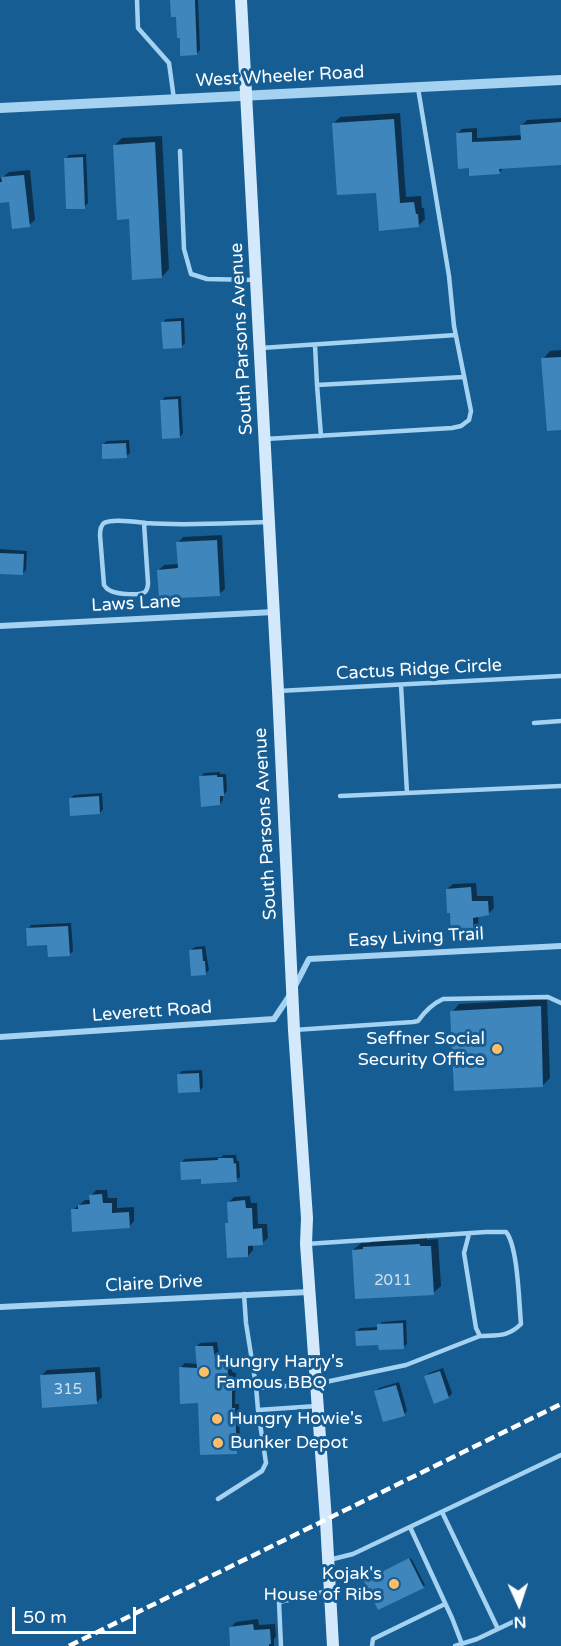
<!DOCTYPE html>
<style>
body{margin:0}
#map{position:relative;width:561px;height:1646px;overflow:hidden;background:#165d94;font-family:"Varela Round",sans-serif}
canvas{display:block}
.north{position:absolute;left:489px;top:1574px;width:60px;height:60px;-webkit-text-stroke:4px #165d94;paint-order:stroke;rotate:177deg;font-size:16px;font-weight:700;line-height:24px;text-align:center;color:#fff}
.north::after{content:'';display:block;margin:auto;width:21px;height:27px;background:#fff;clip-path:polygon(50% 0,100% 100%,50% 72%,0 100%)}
.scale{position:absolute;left:12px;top:1607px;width:124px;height:27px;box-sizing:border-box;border:3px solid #fff;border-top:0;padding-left:8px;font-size:18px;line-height:21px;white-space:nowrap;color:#fff;-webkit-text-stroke:4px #165d94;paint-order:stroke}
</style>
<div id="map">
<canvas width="561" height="1646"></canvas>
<div class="north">N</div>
<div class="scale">50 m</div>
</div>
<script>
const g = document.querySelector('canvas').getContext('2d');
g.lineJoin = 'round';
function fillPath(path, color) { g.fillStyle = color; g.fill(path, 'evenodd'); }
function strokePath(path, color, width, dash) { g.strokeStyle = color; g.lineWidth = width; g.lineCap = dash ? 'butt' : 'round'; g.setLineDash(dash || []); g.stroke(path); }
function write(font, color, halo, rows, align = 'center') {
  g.font = font + ' "Varela Round",sans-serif'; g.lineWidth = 6; g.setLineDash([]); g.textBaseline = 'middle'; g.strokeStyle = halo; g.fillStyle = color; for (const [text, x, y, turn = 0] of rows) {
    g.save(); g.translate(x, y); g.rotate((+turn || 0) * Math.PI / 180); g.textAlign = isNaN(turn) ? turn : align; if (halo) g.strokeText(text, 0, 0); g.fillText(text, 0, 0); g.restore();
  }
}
fillPath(new Path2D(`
 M172,0h26l2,50 -4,4z
 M400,113l6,84 15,-1 1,12h2l1,11 -7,7 -41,-35 -43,-68 6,-6z
 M561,118v46l-57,3 -5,6 -28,-7 -14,-32 5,-5 15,-1v10l45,-3v-10l5,-5z
 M162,136l7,133 -7,8 -32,-59 -15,-73 7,-7z
 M86,154l2,49 -4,4 -18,-49 3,-3z
 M30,170l5,50 -6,5 -18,-24 -11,1v-24l3,-1 6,-5z
 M184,318l1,25 -4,4 -18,-24 3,-4z
 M561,350v78l-18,-69 7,-8z
 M181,396l2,37 -3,4 -18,-37 3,-3z
 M129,440l1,13 -4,3 -23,-12 4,-3z
 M222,535l3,54 -6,5 -60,-24 5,-5 15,-1 -1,-21 5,-6z
 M0,549l27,2 -1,19 -4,4 -22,-2z
 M220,772v2h6l1,17 -4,4v5l-3,4 -19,-27 3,-4z
 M102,793l1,16 -3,4 -29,-15 3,-3z
 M476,883l1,13h16l1,12 -6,6 -10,1 1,17 -6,5 -22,-26 -4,-22 6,-5z
 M71,923l2,28 -4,4 -41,-26 3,-4z
 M205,946l4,24 -4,4 -14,-24 4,-3z
 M547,999l3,79 -8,8 -90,-74 7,-8z
 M202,1070l1,17 -3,3 -22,-15 4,-4z
 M223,1155h13l1,6h2l1,16 -4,3 -33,-3 -22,-14 4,-4 37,-2z
 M96,1190h11l1,8h9v10l17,-1v14l-5,6 -56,-17 12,-10h6v-4z
 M250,1196l1,7h6l1,21h9l1,14 -6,5 -9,1v6l-5,6 -21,-33 3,-2 -1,-19 5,-5z
 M427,1237v3l11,-1 3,47 -8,7 -80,-43 8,-7h9l2,-3z
 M406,1320l1,24 -4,3 -23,-4 -24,-12 4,-3 19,-1 3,-5z
 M217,1342l2,13h12l1,17 4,1 -1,31h4l1,44 -4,4 -37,-51 -18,-34 4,-4 13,1 -2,-17 4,-4z
 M100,1367l2,30 -6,6 -55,-27 6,-6z
 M443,1368l9,25 -3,4 -23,-21 3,-3z
 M399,1382l8,29 -3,3 -28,-22 3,-4z
 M411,1558l14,27 -46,23 -12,-28z
 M258,1619l1,6 16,-1 1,13 -2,2v7h-43l-1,-18 6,-6z`), '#0007');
fillPath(new Path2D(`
 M170,0h25l2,55 -17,1v-18h-3l-1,-21h-5z
 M394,119l6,84 14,-1 2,12h2l1,13 -40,4 -3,-38 -39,2 -5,-72z
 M561,122v43l-62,4 1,5 -31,2v-8l-11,1 -2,-36 16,-1v10l49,-2 -1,-15z
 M155,142l7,136 -30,2 -3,-61 -12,1 -4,-75z
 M83,157l2,52h-19l-2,-51z
 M24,175l6,52 -18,2 -3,-27 -9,1v-21h2l-1,-5z
 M181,321l1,27 -19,1 -2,-27z
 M561,357v73l-14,1 -6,-73z
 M178,399l2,39 -18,1 -2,-39z
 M126,443l1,15 -25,1v-15z
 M217,540l3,56 -61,3 -2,-29 21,-2 -2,-26z
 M0,553l24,1 -1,21 -23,-1z
 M217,775v2h6l1,19h-4v9l-19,2 -2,-31z
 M99,796l1,18 -30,2 -1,-18z
 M471,887l1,14h16l1,14 -16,3 1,21 -23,1 -1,-27h-3l-1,-24z
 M68,926l2,30 -22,1 -1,-12 -20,1 -1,-18z
 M202,949l1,12h2l1,14 -15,1 -2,-26z
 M541,1006l2,81 -89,4 -4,-80z
 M199,1073l1,19 -22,1 -1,-19z
 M218,1158h15l1,6 2,-1 1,19 -36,2v-5l-20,1 -1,-18 38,-2z
 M102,1194l1,9h9v10l17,-1 1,16 -58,4 -1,-23h7v-4l12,-1 -1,-9z
 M245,1200l1,8h6l1,21 9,-1 1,17 -15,1v11l-21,1 -2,-35h3l-1,-21z
 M420,1244v2h11l3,49 -79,4 -3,-49 11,-1v-2z
 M403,1323l1,26 -25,1 -1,-5 -22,1 -1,-15 22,-1v-6z
 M195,1346h18l2,12h12l1,18h4v32h3l2,46 -37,1 -2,-52 -18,1 -1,-37 18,1z
 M440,1371l9,27 -15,6 -10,-28z
 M95,1372l2,32 -55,4 -2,-33z
 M396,1385l9,31 -22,6 -9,-31z
 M409,1558l15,30 -46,22 -14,-29z
 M253,1624l1,6 16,-1 1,15h-2v2h-39l-1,-19z`), '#3e86bb');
strokePath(new Path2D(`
 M137,0l1,28 31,35 5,36
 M180,151l4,98 7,25 16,5 47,1
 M315,345l2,40
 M261,348l195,-13
 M321,436l-4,-51 147,-8
 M265,439l187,-11 9,-2 8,-6 2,-9 -17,-85 -5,-50 -31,-188
 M144,523l4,60c0,3 -1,7 -3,9 -5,4 -28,2 -34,-1 -4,-2 -4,-2 -7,-6l-4,-50c0,-4 0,-9 4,-12 8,-5 33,-1 42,0 40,3 81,0 121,-1
 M401,685l6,108
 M278,691l283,-15
 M534,723l27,-2
 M340,796l221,-10
 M294,1030l119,-8 5,-1c7,-10 14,-17 25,-22l105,-2 13,6
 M306,1244l180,-12h20c12,14 13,71 15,92 -13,13 -23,11 -41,12l-4,-8 -12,-75 5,-19
 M256,1388l60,-4 90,-19 74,-29
 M258,1410l59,-4
 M218,1499l44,-28 4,-8 -8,-53 -2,-24 -10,-63 -2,-29
 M442,1512l56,117
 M410,1527l42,91 10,26
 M329,1560l24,-6 208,-99
 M281,1646l-2,-44 49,-11
 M372,1646l1,-7 72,-35
 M455,1646l22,-7 42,-20`), '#a5d2f1', 4.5);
strokePath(new Path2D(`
 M0,626l274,-14
 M0,1037l274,-18 18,-27 17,-33 252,-13
 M0,1307l309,-15`), '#a5d2f1', 6);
strokePath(new Path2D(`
 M0,108l561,-28`), '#a5d2f1', 10);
strokePath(new Path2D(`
 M241,0l37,691 16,339 13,188 -1,26 20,277 7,125`), '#d4eafc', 12);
strokePath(new Path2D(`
 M69,1646l492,-242`), '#fff', 4.5, [10, 4.5]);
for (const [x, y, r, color] of [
 [497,1049,6,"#ffbe65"],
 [204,1372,6,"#ffbe65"],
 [217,1419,6,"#ffbe65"],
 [218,1443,6,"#ffbe65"],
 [394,1584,6,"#ffbe65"]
]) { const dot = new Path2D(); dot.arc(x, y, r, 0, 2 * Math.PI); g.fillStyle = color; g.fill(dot); strokePath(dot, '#165d94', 2); }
write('15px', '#cfe1ee', null, [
 ["2011",393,1281],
 ["315",68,1390]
]);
write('18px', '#fff', '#165d94', [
 ["West Wheeler Road",280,77,-3],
 ["South Parsons Avenue",242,339,-93],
 ["Laws Lane",136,604,-3],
 ["Cactus Ridge Circle",419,670,-3],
 ["South Parsons Avenue",266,824,-93],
 ["Easy Living Trail",416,938,-3],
 ["Leverett Road",152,1012,-4],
 ["Claire Drive",154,1284,-3]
]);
write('18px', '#fff', '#165d94', [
 ["Seffner Social",485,1039,"right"],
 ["Security Office",485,1060,"right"],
 ["Hungry Harry's",216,1362],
 ["Famous BBQ",216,1383],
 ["Hungry Howie's",229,1419],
 ["Bunker Depot",230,1443],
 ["Kojak's",382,1574,"right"],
 ["House of Ribs",382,1595,"right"]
], 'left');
</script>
